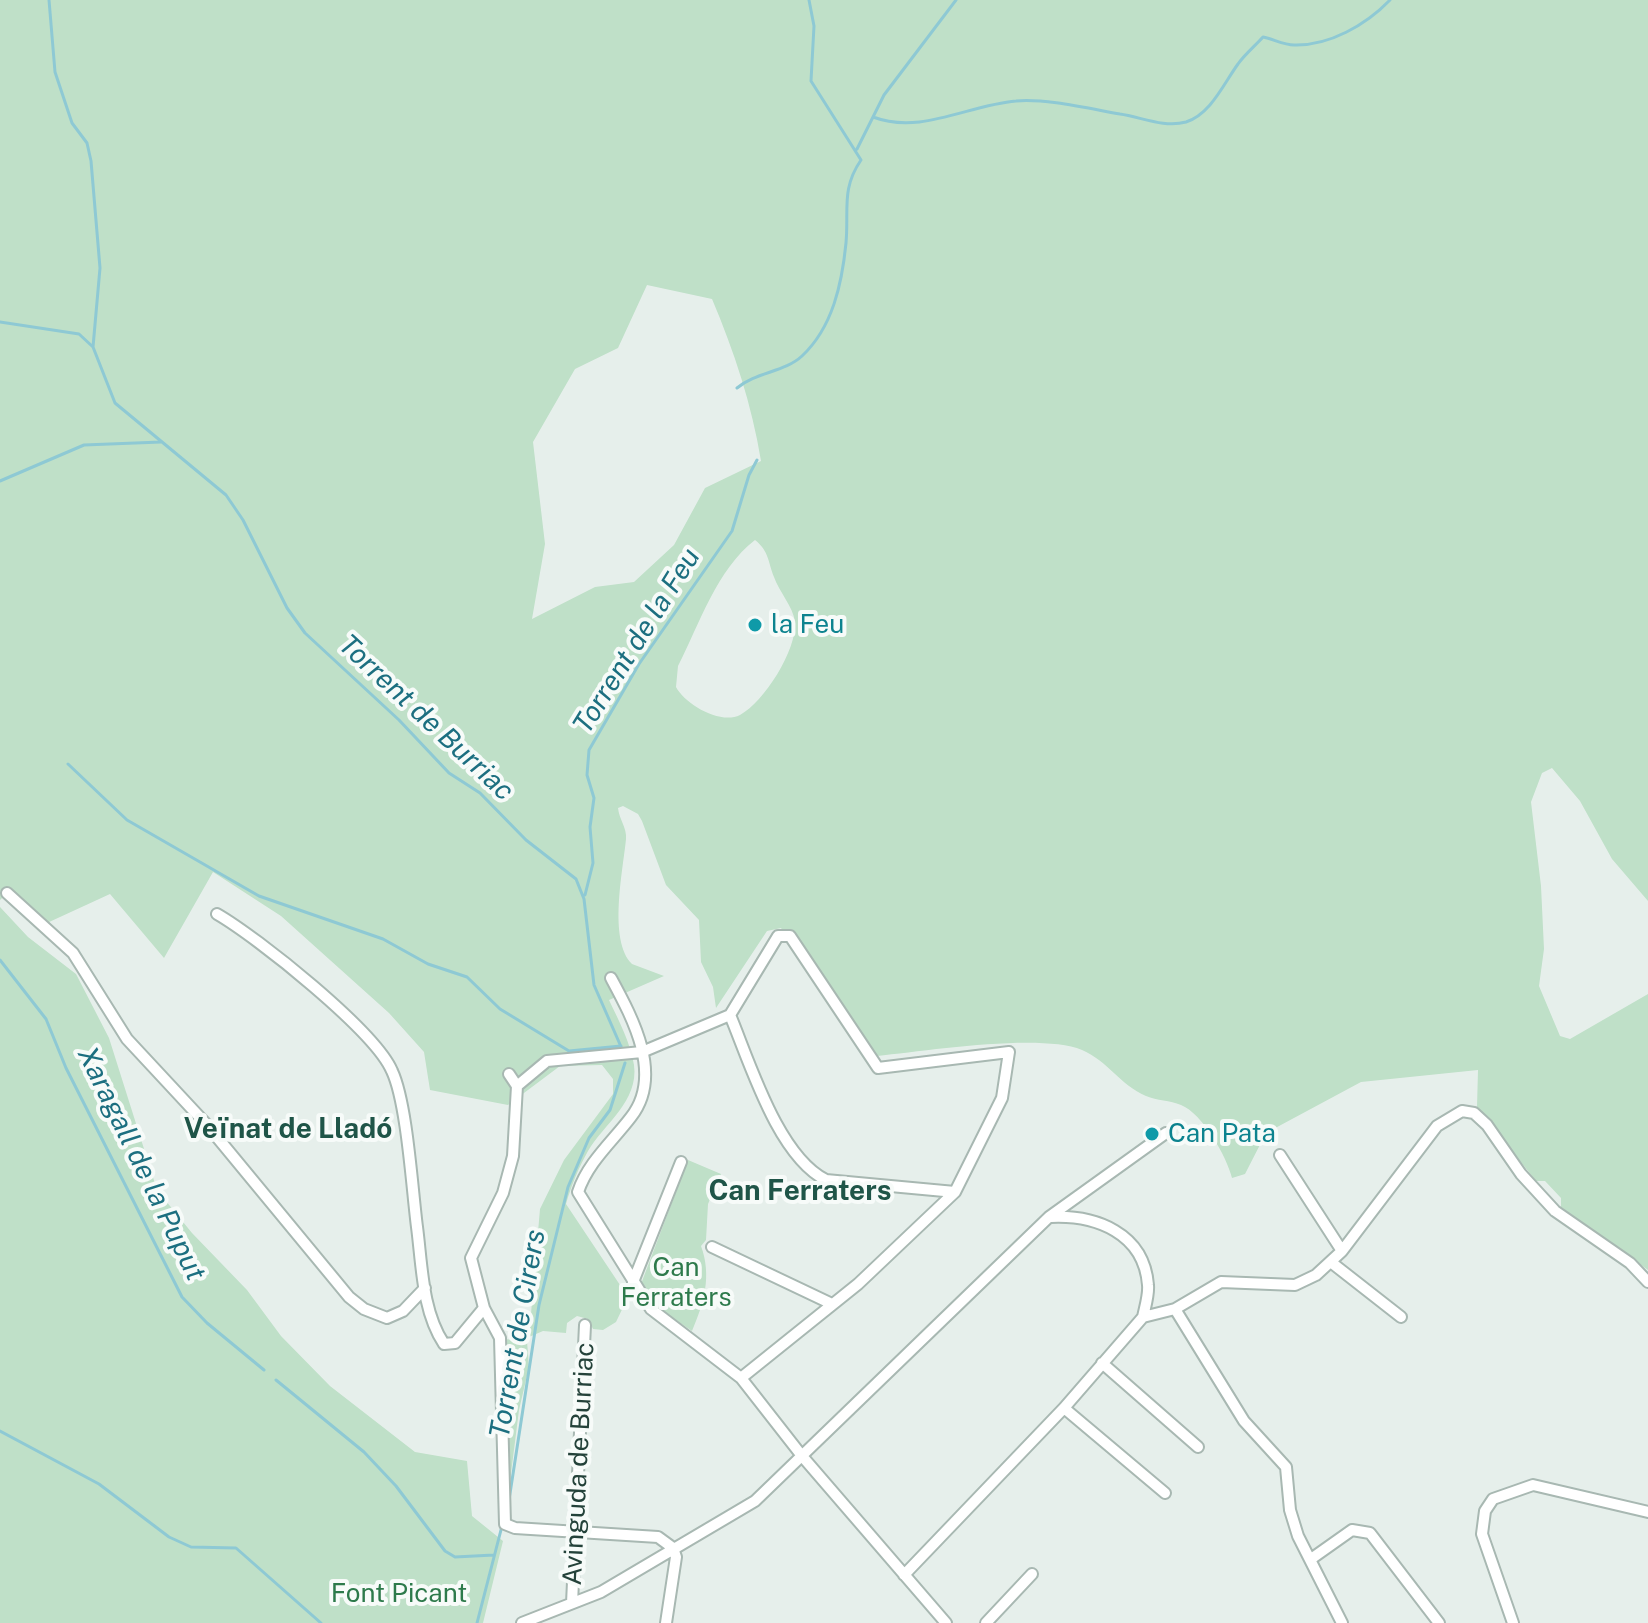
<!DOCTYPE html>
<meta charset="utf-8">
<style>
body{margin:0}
canvas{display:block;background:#e6efeb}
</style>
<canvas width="1648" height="1623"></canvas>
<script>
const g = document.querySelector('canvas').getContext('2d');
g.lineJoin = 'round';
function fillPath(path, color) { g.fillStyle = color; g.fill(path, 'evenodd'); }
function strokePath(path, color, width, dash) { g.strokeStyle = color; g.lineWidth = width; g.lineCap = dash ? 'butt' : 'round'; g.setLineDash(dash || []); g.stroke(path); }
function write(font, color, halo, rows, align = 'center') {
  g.font = font + ' "Public Sans",sans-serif'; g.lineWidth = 8; g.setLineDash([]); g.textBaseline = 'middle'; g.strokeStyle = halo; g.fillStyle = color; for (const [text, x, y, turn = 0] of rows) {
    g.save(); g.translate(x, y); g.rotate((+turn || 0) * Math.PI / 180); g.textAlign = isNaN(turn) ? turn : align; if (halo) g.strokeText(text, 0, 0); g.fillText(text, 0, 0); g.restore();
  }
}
fillPath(new Path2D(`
 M0,0h1648v901l-36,-42 -32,-58 -28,-33 -10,5 -11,29 10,84 3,63 -5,37 21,50 10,3 78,-45v276l-87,-63v-9l-16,-17h-9l-59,-74 1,-37 -117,12 -95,51 -21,41 -13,4c-5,-21 -30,-65 -51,-73 -11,-5 -24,-4 -35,-9 -26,-11 -38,-35 -64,-46 -42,-17 -154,1 -205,6l-81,-117 -7,1 -8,-12 -14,3 -51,77 -3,-21 -12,-25 -2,-42 -33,-35 -24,-64 -4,-7 -15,-8 -5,2c1,11 9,20 8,31 -3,32 -18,101 6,125l32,12 -55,24c10,21 21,42 25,65 5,36 -30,59 -46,86 -9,16 -17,35 -22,53l62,93 -12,25 -13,8 -10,-1 -5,-10 -11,-3 -10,7 -1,10 -23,-2 -14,6 11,-128 24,-49 49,-66v-15l-11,-14 -42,1 -52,39 -78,-15 -6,-38 -35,-39 -108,-97 -68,-44 -49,86 -54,-64 -63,29 -40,-30 -7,7zM647,285l65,14c22,52 40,106 49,162l-56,27 -31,57 -40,37 -39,5 -63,32 13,-75 -12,-102 42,-73 43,-21zM755,540c14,11 13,22 19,37 5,15 19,29 21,45 2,28 -31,80 -55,93 -20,10 -55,-11 -64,-28l2,-21c21,-41 39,-97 77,-126z
 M0,907l28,30 48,37 33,64 48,152 35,43 55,57 34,46 49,50 85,66 52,9 5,55 31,25 -20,82h-483z
 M688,1160l33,14 -13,30 -2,36 -5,6c11,30 3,57 -9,85l-38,-26 -13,-21z
 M503,1339l24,2 2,26 -10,43 -13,103z`), '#bfe0c8');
strokePath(new Path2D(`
 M49,0l6,72 17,51 15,20 4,18 9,107 -7,79 22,56 111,92 17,25 44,88 18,25 94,87 50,53 31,20 46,47 50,39 8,20 10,86 28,64
 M873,117c48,18 95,-12 143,-16 28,-3 75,8 104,13 21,3 44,14 66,8 25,-8 38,-39 52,-58 7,-10 17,-18 25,-27 10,2 21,8 31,8 35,1 72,-20 96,-45
 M857,149l27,-54 72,-95
 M0,322l79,12 14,13
 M737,388c19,-16 48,-16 65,-32 31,-29 40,-73 44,-113 3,-33 -5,-54 15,-83l-50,-79 3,-55 -5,-26
 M0,481l84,-36 77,-3
 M68,764l59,56 132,76 124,43 45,25 39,13 33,32 69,42 52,-5
 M585,895l8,-32 -3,-36 4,-29 -7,-23 2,-25 50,-86 93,-133 17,-56 8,-15
 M0,960l46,59 20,49 116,229 25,26 57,47
 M276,1380l88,72 32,34 49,65 10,6 39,-2
 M0,1431l99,53 70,53 22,10 45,1 85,75
 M509,1500l30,-195 29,-118 21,-49 21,-28 15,-47
 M477,1623l25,-97`), '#8ec9d4', 3);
const minor = new Path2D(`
 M7,893l66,60 54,86 80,86 142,172 15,12 23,9 16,-7 22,-23
 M217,914c40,23 158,117 175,157 15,32 20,117 25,156 5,38 5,84 27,117l11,-1 29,-35
 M611,978c21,39 53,97 20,139 -19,25 -43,45 -53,75l73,117 90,69 61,78 144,167
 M730,1015c20,48 48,141 96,165l129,12
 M509,1074l8,12
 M517,1086l30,-25 95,-9 88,-37 48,-79h12l88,132 131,-16 -7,46 -47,94 -97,92 -117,94
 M517,1086l-4,70 -10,37 -32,65 13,50 16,30 5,186 10,4 143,9 15,11
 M1280,1155l62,96
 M1051,1217c45,-2 93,16 97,68 1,10 -3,22 -5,32
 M712,1247l120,57
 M1332,1263l69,54
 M633,1282l48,-120
 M1175,1309l69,112 42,46 4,43 8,26 44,87
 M1143,1317l32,-8 46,-27 74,3 21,-10 26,-24 95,-125 25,-15 12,2 13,12 34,49 34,37 75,52 18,19
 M1102,1363l96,84
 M1064,1408l101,85
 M1311,1559l41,-29 18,3 69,90
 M904,1575l160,-167 79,-91
 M572,1603l13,-278
 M522,1623l79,-31 154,-91 294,-284 117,-84
 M666,1623l10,-66 -3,-9
 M986,1623l46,-49
 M1513,1623l-31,-89 3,-23 8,-12 40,-14 115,27`);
strokePath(minor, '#a8b8b2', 14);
strokePath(minor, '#fff', 10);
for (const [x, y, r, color] of [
 [755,625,8,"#0f9aa8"],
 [1152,1134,8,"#0f9aa8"]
]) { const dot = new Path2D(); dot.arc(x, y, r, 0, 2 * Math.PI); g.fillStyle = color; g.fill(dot); strokePath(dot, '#f7fbf9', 3); }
write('26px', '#0d838f', '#f7fbf9', [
 ["la Feu",771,625],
 ["Can Pata",1168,1134]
], 'left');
write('26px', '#2d7a4b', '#f7fbf9', [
 ["Can",676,1268],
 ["Ferraters",676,1298],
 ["Font Picant",399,1594]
]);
write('26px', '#24423a', '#f7fbf9', [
 ["Avinguda de Burriac",579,1464,-87]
]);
write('italic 28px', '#1c6f80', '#f7fbf9', [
 ["Torrent de la Feu",637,641,-58],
 ["Torrent de Burriac",426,718,43],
 ["Xaragall de la Puput",141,1164,64],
 ["Torrent de Cirers",518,1334,-80]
]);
write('bold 28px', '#1f5548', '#f7fbf9', [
 ["Veïnat de Lladó",288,1129],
 ["Can Ferraters",800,1191]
]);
</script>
